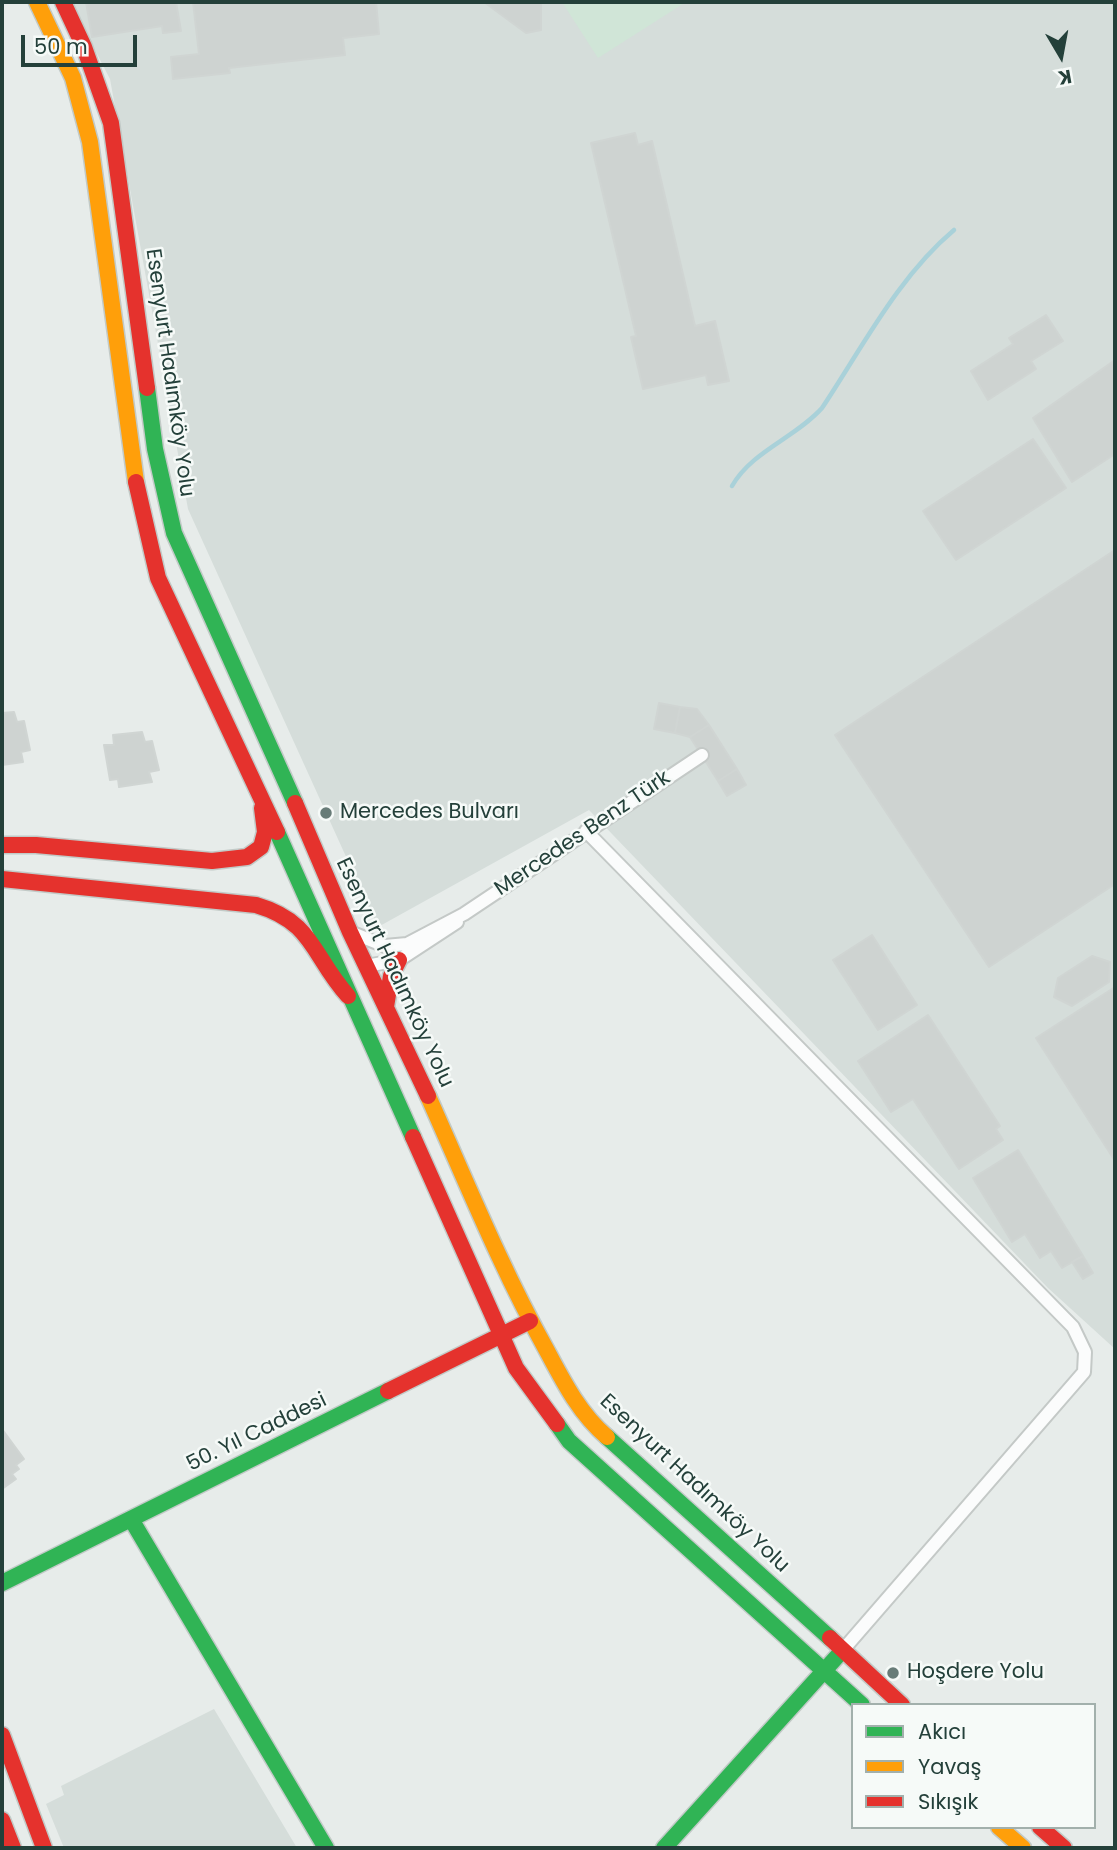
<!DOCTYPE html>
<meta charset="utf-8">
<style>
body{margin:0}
#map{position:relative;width:1117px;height:1850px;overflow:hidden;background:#e7ecea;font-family:Poppins,sans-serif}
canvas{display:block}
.frame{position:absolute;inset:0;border:4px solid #24403a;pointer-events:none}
.legend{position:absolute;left:851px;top:1703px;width:245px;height:126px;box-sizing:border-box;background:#f6faf8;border:2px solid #a2b0ac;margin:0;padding:9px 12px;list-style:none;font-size:21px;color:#24403a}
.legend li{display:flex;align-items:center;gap:14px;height:35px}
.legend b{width:35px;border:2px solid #a2b0ac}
.north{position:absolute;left:1026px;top:21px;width:70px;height:70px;-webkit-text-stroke:5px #f6faf8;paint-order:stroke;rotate:170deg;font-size:19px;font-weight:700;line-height:28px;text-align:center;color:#24403a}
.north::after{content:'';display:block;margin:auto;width:24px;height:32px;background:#24403a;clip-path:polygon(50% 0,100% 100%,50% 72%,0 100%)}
.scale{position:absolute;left:21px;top:35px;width:116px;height:32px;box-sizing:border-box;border:4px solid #24403a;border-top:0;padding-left:9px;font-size:21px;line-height:24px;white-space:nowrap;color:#24403a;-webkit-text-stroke:5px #f6faf8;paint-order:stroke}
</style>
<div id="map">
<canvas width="1117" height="1850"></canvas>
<div class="frame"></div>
<ul class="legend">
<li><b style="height:9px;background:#30b455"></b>Akıcı</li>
<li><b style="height:9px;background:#ff9f0a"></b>Yavaş</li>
<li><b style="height:9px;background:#e5322d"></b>Sıkışık</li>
</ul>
<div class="north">K</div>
<div class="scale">50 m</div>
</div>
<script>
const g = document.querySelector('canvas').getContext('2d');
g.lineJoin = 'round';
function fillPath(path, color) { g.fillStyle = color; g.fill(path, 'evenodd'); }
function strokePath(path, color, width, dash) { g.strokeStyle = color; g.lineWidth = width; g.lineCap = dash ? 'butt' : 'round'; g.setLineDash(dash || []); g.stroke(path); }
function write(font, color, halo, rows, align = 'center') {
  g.font = font + ' Poppins,sans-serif'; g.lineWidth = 5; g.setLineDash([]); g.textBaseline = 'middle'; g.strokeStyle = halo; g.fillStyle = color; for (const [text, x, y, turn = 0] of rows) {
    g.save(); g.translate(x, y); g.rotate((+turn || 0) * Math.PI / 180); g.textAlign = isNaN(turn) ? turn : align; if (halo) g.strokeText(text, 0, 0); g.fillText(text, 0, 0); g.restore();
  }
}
fillPath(new Path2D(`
 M70,2h1045v1347l-67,-61 -459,-478 -211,117 -190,-418 -78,-430z
 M214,1709l83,139h-233l-18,-44 18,-9 -3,-9z`), '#d5ddda');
fillPath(new Path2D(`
 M562,2h124l-88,56z`), '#d0e5d7');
strokePath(new Path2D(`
 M732,486c20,-35 63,-48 90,-78 40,-60 76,-131 132,-178`), '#a9d1d9', 4.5);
const building = new Path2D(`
 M86,2h90l5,29 -18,2 -1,-7 -70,11z
 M193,2h183l3,32 -36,4 2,17 -116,13 1,5 -57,6 -2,-22 28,-3z
 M484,2h57v28l-15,3z
 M635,133l3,12 14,-4 43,185 20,-5 14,60 -21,4 -2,-10 -63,14 -12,-52 5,-1 -45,-193z
 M1046,315l17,26 -32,20 5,8 -48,31 -17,-29 42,-27 -4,-6z
 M1115,360v94l-43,28 -39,-64z
 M1033,439l33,49 -110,72 -33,-49z
 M1115,550v334l-126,83 -154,-232z
 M659,703l21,4 -5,26 -21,-4z
 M680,707l17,2 12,16 -19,12 -15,-4z
 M14,712l3,10 7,-1 6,29 -9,2 2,10 -21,3v-52z
 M709,725l28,44 -19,12 -28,-44z
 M142,732l3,10 7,-1 7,29 -10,2 3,10 -33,5 -1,-8 -8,1 -6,-35h10l-1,-10z
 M737,769l9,16 -19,11 -9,-15z
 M872,935l45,70 -39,25 -45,-70z
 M1092,956l18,6 -1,20 -37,24 -18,-9 4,-19z
 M1115,987v174l-79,-123z
 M928,1015l72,111 -4,3 7,11 -44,29 -46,-70 -22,13 -33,-51z
 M1018,1150l65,106 -21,12 -11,-17 -11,7 -15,-24 -13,8 -39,-64z
 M1083,1256l10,17 -10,6 -11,-17z
 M2,1429l22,30 -8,6 3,4 -7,5 4,5 -14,10z`);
fillPath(building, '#ced3d1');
strokePath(building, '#d0d5d3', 2);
const street = new Path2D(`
 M586,831l487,496 12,25 -1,20 -242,279
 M350,932l35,14 22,-2 57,-30 238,-159
 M366,966l33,-6 58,-38`);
const fast = new Path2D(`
 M147,388l8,61 19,84 121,270
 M277,832l136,305
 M557,1424l12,17 293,264
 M607,1437l223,201
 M131,1519l195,329
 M2,1583l386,-192
 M664,1848l178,-197`);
const slow = new Path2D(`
 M37,2l36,76 17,64 46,340
 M428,1096c38,85 73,172 118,253 17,32 33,64 61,88
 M999,1827l24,21`);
const jam = new Path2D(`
 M63,2l21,45 27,76 36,265
 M136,482l22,96 119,254
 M295,803l55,129 78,164
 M2,845h34l176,16 35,-4 14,-10 4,-15 -3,-24
 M2,879l254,26c58,17 56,51 92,91
 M386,1007l5,-31 8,-16
 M413,1137l103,231 41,56
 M388,1391l142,-70
 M830,1638l72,67
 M2,1735l42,113
 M2,1820l11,28
 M1040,1827l24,21`);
strokePath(street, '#c4c9c7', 16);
strokePath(fast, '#c2cac7', 19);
strokePath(slow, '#c2cac7', 19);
strokePath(jam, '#c2cac7', 19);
strokePath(street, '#fbfcfc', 12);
strokePath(fast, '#30b455', 16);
strokePath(slow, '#ff9f0a', 16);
strokePath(jam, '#e5322d', 16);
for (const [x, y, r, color] of [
 [326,813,7,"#687c78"],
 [893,1673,7,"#687c78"]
]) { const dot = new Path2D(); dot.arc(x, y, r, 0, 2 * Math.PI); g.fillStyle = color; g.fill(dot); strokePath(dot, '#f6faf8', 2.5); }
write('21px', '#24403a', '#f6faf8', [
 ["Esenyurt Hadımköy Yolu",169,373,82],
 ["Mercedes Benz Türk",583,834,-34],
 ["Esenyurt Hadımköy Yolu",394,973,65],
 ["50. Yıl Caddesi",257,1433,-26],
 ["Esenyurt Hadımköy Yolu",694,1484,43]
]);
write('21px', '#24403a', '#f6faf8', [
 ["Mercedes Bulvarı",340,813],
 ["Hoşdere Yolu",907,1673]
], 'left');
</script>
